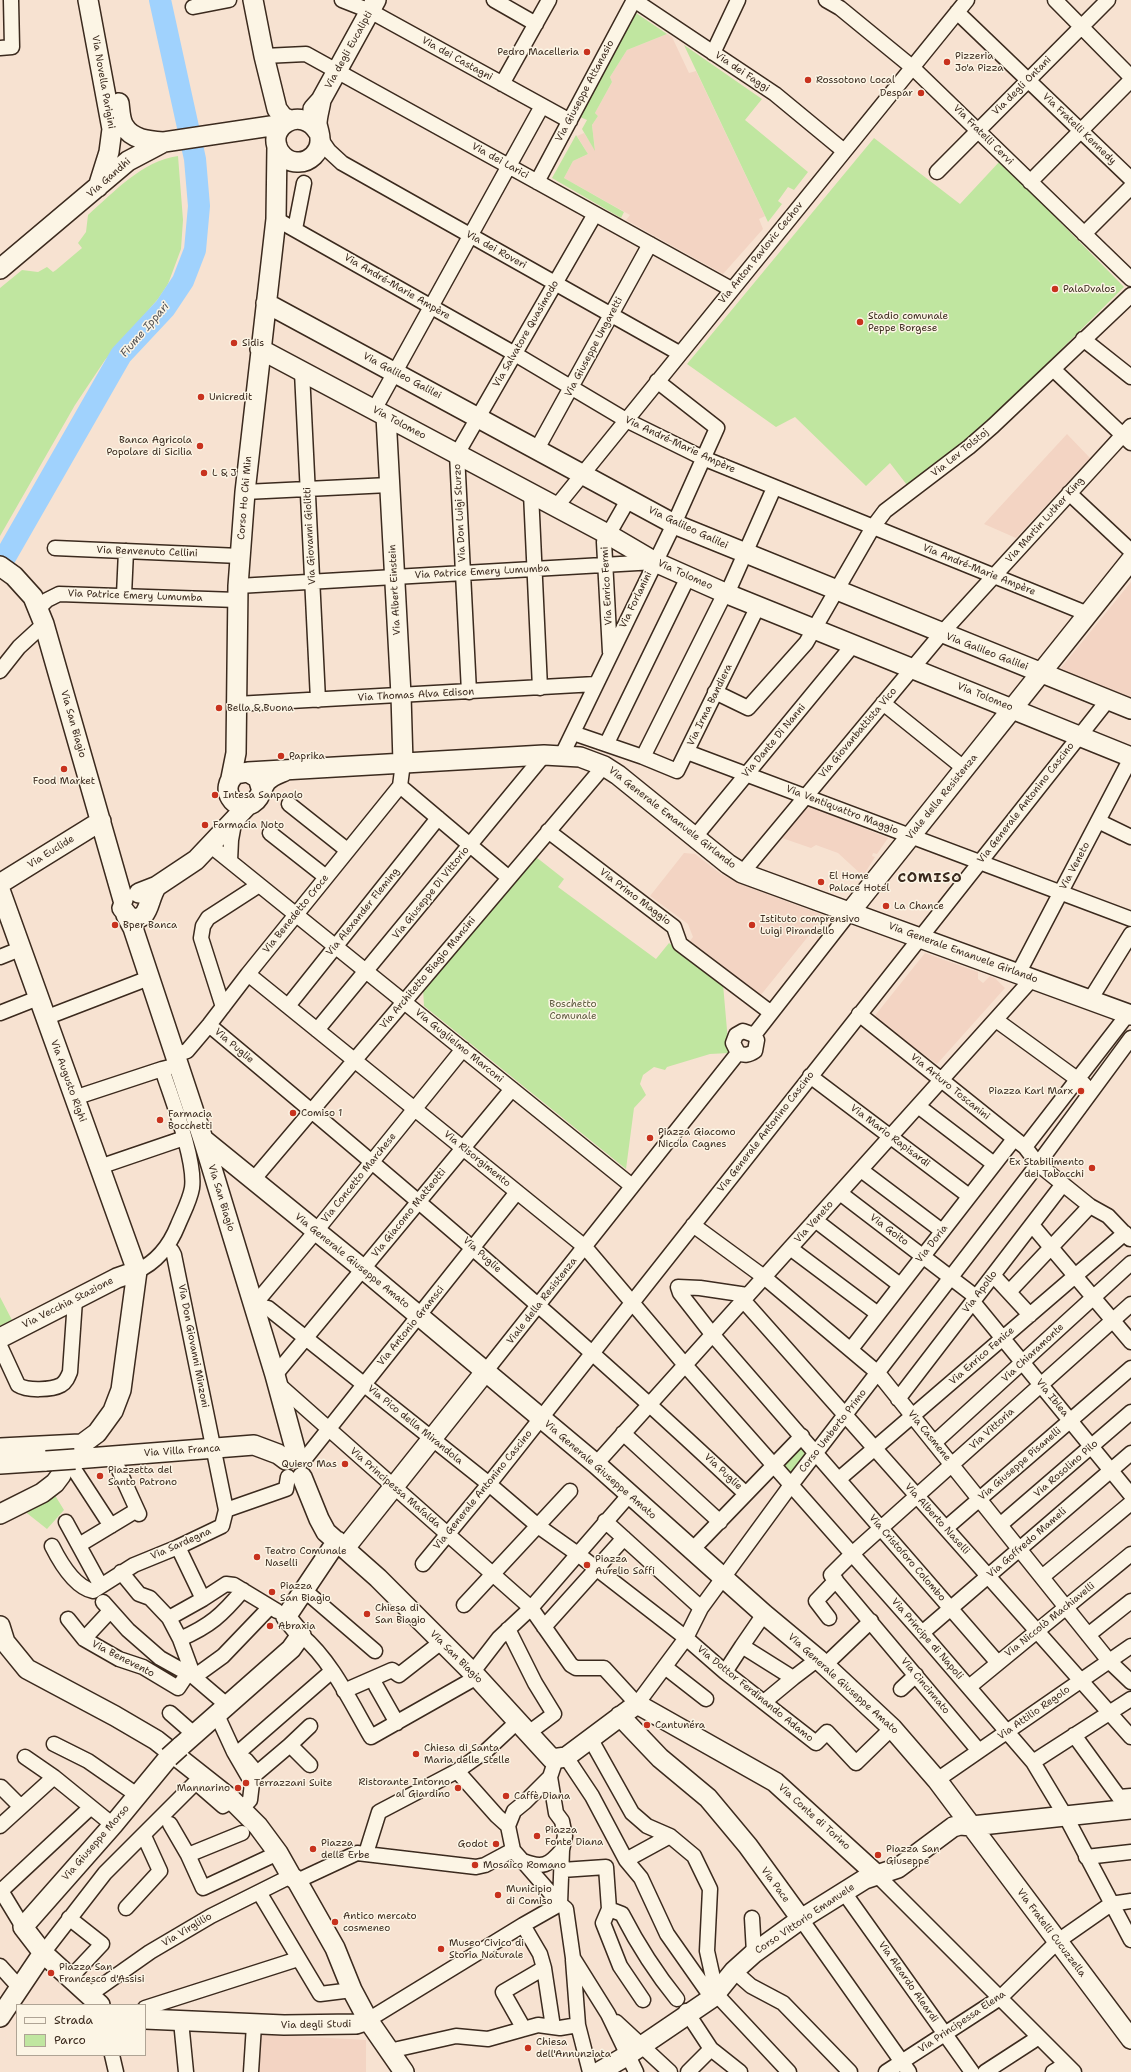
<!DOCTYPE html>
<meta charset="utf-8">
<style>
body{margin:0}
#map{position:relative;width:1131px;height:2072px;overflow:hidden;background:#f7e2d1;font-family:"Shantell Sans",sans-serif}
canvas{display:block}
.legend{position:absolute;left:16px;top:2004px;width:130px;height:52px;box-sizing:border-box;background:#fcf5e5;border:1px solid #afa495;margin:0;padding:5px 7px;list-style:none;font-size:12px;color:#3b2a1e}
.legend li{display:flex;align-items:center;gap:8px;height:20px}
.legend b{width:20px;border:1px solid #afa495}
</style>
<div id="map">
<canvas width="1131" height="2072"></canvas>
<ul class="legend">
<li><b style="height:5px;background:#fcf5e5"></b>Strada</li>
<li><b style="height:11px;background:#c0e6a0"></b>Parco</li>
</ul>
</div>
<script>
const g = document.querySelector('canvas').getContext('2d');
g.lineJoin = 'round';
function fillPath(path, color) { g.fillStyle = color; g.fill(path, 'evenodd'); }
function strokePath(path, color, width, dash) { g.strokeStyle = color; g.lineWidth = width; g.lineCap = dash ? 'butt' : 'round'; g.setLineDash(dash || []); g.stroke(path); }
function write(font, color, halo, rows, align = 'center') {
  g.font = font + ' "Shantell Sans",sans-serif'; g.lineWidth = 3; g.setLineDash([]); g.textBaseline = 'middle'; g.strokeStyle = halo; g.fillStyle = color; for (const [text, x, y, turn = 0] of rows) {
    g.save(); g.translate(x, y); g.rotate((+turn || 0) * Math.PI / 180); g.textAlign = isNaN(turn) ? turn : align; if (halo) g.strokeText(text, 0, 0); g.fillText(text, 0, 0); g.restore();
  }
}
fillPath(new Path2D(`
 M667,34l5,3 17,36 7,-2 69,145 -6,3 4,10 -40,45 -97,-54 4,-5 -66,-37 9,-17 15,-7 -11,-18 7,-3 11,17 -3,-25 6,-9 -3,-3 17,-31 -2,-5 17,-27z
 M1067,434l23,24 -74,80 -32,-14z
 M1131,582v116l-71,-29z
 M806,805l82,33 -11,16 -4,-1 -1,3 3,1 -12,19 -25,-23 -22,-8 -5,3 -29,-10z
 M684,853l11,1 26,20 19,10 83,31v3l-63,78 -71,-54 4,-5 -5,-13 -38,-28z
 M925,953l53,19v7l5,4 7,-7 5,2 10,10 -68,76 -64,-46z
 M260,2034l106,6v32h-108z`), '#f3d4c3');
fillPath(new Path2D(`
 M636,13l31,21 -40,16 -17,27 2,5 -17,31 3,3 -6,9 3,26 -13,-22 5,-9 -7,-3z
 M684,45l78,54 -17,21 63,52 -14,18 -6,-3 -10,14 4,3 -14,18z
 M576,135l12,19 -15,7 -9,17 60,34 -3,6 -69,-40z
 M874,138l86,66 40,-43 124,126 -110,109 -51,47 -56,42 -17,-22 -24,23 -71,-69 -19,10 -89,-63z
 M178,156l5,64 -2,29 -13,35 -10,15 -53,61 -30,45 -75,131v-248l22,-18 16,2 9,-5 6,5 3,-2 26,-22 -4,-5 8,-11 2,-17c26,-23 54,-54 90,-59z
 M536,857l28,22 -6,8 98,72 13,-16 54,41 6,69 -19,1 -43,13 -2,3 -11,-3 -11,8 -3,9 6,11 -12,13 -8,61 -202,-163 -1,-18z
 M0,1297l12,23 -12,6z
 M801,1443l9,10 -18,23 -11,-12z
 M53,1492l11,18 -17,19 -24,-19z`), '#c0e6a0');
strokePath(new Path2D(`
 M0,566l121,-211 44,-47 18,-27 12,-31 4,-44 -4,-47 -35,-159`), '#a0d2fd', 22);
const street = new Path2D(`
 M342,0l28,11 200,110
 M494,0l42,24
 M634,0l141,94 69,57
 M826,0l14,8 72,59 219,212
 M1055,0l76,77
 M193,7l36,-7
 M957,12l174,167
 M0,48l12,-1 -1,-47
 M713,53l25,-53
 M264,56l42,-2 425,235
 M502,84l47,-84
 M320,138l9,13 13,12 337,190
 M937,172l171,-172
 M537,182l97,-182
 M1030,182l101,-102
 M276,219l239,135 111,66 77,38 385,156
 M295,229l9,-46
 M1084,234l47,-47
 M1083,339l48,38
 M1053,369l78,74
 M302,372l16,328
 M374,410l168,-304
 M537,449l113,-205
 M245,492l144,-7
 M531,493l9,195
 M1069,493l62,58
 M556,507l411,-507
 M55,548l185,8
 M238,586l417,-24
 M727,594l47,-106
 M124,595l2,-44
 M38,609l9,-9 12,-6 178,6
 M610,652l-6,-110 24,-42
 M0,671l19,-24 25,-23
 M469,692l-12,-238 138,-240
 M715,692l33,16 58,-65 67,-116 12,-16 84,-64 24,-21 138,-131
 M883,703l82,66
 M236,704l360,-20
 M573,733l70,24 82,-164
 M607,743l81,-166
 M687,752l444,167
 M562,755l112,-231 43,-96 -60,-47
 M643,757l34,14 81,-165
 M400,786l109,92
 M289,804l58,46
 M1098,821l33,16
 M548,831l126,96 6,17 90,68
 M270,833l56,44
 M694,838l159,-193
 M211,846l421,340
 M230,861l1,-21 4,-22
 M742,873l199,-239 190,-208
 M0,957l20,-8
 M248,974l337,273 100,118 237,268 111,129 33,55 65,123
 M1018,974l113,-216
 M1090,1000l41,-66
 M288,1006l150,-188
 M223,1007l-22,-69 2,-12 5,-8 51,-33
 M0,1013l38,-15
 M859,1014l166,133 13,17 52,42 18,10 22,23
 M45,1018l104,-40
 M996,1020l88,64
 M209,1025c183,153 364,306 537,469
 M317,1030l227,-275
 M463,1049l-147,182 -62,74 14,3 221,176 49,42 41,29 107,83 39,34 91,71 11,-11 29,31 36,-35
 M738,1053c7,3 11,2 17,-2l2,-11 -3,-5
 M175,1055l12,-4 22,-26 39,-51 152,-188 3,-23
 M810,1076l159,120
 M74,1098l88,-29
 M918,1106l76,58
 M1025,1147l103,-133
 M99,1167l85,-29
 M861,1170l81,61
 M253,1180l351,-414
 M840,1193l136,104
 M815,1220l85,65
 M693,1225l71,52 114,96 231,288 22,21
 M1032,1225l99,117
 M790,1248l88,66
 M137,1271c20,-9 33,-26 41,-46 5,-12 12,-25 14,-37 4,-28 -21,-91 -30,-119l16,-4
 M993,1275l37,40
 M1009,1292l81,-86
 M747,1295l-47,-7 -22,-1 2,6 32,41 286,329
 M743,1300l388,437
 M973,1302l158,193
 M0,1346l18,39c9,6 34,5 43,0 5,-3 7,-8 9,-13l5,-72
 M851,1349l163,-210
 M485,1372l253,-319 -5,-10 3,-8 7,-4 11,4 96,-123
 M275,1375l237,-286
 M278,1384l253,224 40,57 5,3h28l33,36 49,-66 15,-30 90,-123 247,-321 93,-126
 M898,1399l165,-215
 M623,1433l97,89
 M934,1443l197,-180
 M113,1457l26,57
 M68,1460l43,66
 M304,1460l213,-268
 M596,1464l436,-485
 M839,1479l286,-246
 M226,1510l60,-21 2,-12
 M605,1521l96,87
 M66,1522l35,64
 M1000,1525l131,-113
 M946,1528l185,-160
 M79,1545l58,-35
 M52,1546c8,16 23,41 41,45
 M178,1547l25,52 23,-15 8,1 43,26
 M692,1550l110,-114
 M423,1564l66,-80 619,-784
 M121,1572l18,22 11,4 19,20 11,21 14,38 29,-21 47,-49
 M1042,1577l89,-74
 M304,1590l71,61
 M93,1591l41,-26 44,-18 44,-21 4,-16 -52,-255 -2,-4 -7,-2
 M103,1602l25,28 32,28 34,19 34,29
 M464,1605l106,-114
 M110,1611l-26,28 35,20 24,8 35,21 10,-15
 M764,1614l-22,32 51,32 25,-19
 M169,1618l34,-19
 M829,1618l-13,-17 20,-21
 M68,1619l16,20
 M544,1627l80,-89
 M508,1629l27,54 19,31 -27,20
 M922,1633l209,-180
 M301,1635c31,26 50,68 70,102l106,-60
 M1088,1635l43,-34
 M180,1639c30,-13 42,-24 63,-49
 M825,1665l46,-44
 M665,1667l41,32
 M725,1672l17,-26
 M472,1673l27,-35 32,-30 99,-114
 M376,1686l21,37
 M969,1687l162,-133
 M901,1689l15,-14
 M344,1691l48,-21 7,5 41,-32
 M764,1702l29,-24
 M170,1713l25,22
 M217,1715l17,37 18,31 -2,17 -9,9
 M1074,1735l45,62 12,-1
 M590,1738l42,75 15,13 23,10 24,20 16,33 -3,62 6,27 7,9
 M54,1744l34,17 49,34
 M290,1745l20,-19
 M979,1751l-148,-176 21,-21 279,-250
 M239,1752l93,-81
 M25,1757l29,20 59,48
 M566,1757l26,39 34,64 15,18 26,56 45,64
 M556,1759l-6,18 -25,25 -11,9 -6,15 5,24 47,54
 M246,1760l11,13 33,-28 20,20
 M1033,1762l98,-63
 M457,1771l40,45 11,10
 M550,1777l6,36 6,8 3,15 -3,14 -2,54
 M937,1780l194,-134
 M200,1786l23,20 9,-6
 M1,1787l20,20
 M170,1824l18,31 15,33 75,-35
 M0,1826l54,-49
 M368,1847l11,-35 78,-41 30,-21 30,-28
 M188,1855l54,-22
 M1086,1857l45,-5
 M626,1860l44,-24
 M523,1861c20,8 26,4 39,-11
 M562,1870l44,-3 3,42 13,5c16,31 33,58 55,85
 M877,1875l197,197
 M297,1881l60,-28 119,14 9,-2 28,-15
 M0,1889l23,38
 M1,1891l90,-84
 M843,1891l129,181
 M259,1892l61,102 32,-4
 M126,1908l34,-37 -16,-35
 M609,1909l-6,14 17,43 23,34
 M69,1918l33,26 -31,33
 M752,1918l2,35
 M801,1919l108,153
 M523,1925l17,29 4,14 9,59
 M43,1953l62,-80 91,-91
 M573,1960l5,65 12,47
 M0,1966l19,21
 M734,1971l17,15 32,17 67,69
 M716,1994l73,78
 M89,1995l61,-43 61,-36 80,-40
 M145,2008l153,-49
 M686,2011l25,38 29,23
 M368,2020l155,-95 37,-21 6,5 7,49 35,56 28,58
 M181,2021l5,51
 M616,2022l54,50
 M524,2029l-21,-37 41,-24
 M389,2051l67,-15 32,3 50,-14 22,3 18,-3
 M112,2055l4,17
 M251,2072l3,-47
 M688,2072l23,-23
 M886,2072l114,-74 58,-57 53,-37 20,-3
 M985,2072l54,-35
 M1053,2072l13,-8`);
const secondary = new Path2D(`
 M88,0l24,129 -3,23 -11,35
 M253,0l11,56 13,53 6,8 7,3
 M119,103c1,7 1,17 5,23 8,14 26,15 40,16
 M313,109l8,-9 55,-100
 M318,132c-16,-27 -53,-6 -39,19 4,6 10,11 18,11 12,1 24,-10 23,-23 0,-5 -2,-10 -3,-15 0,-8 3,-16 4,-24
 M0,269l128,-108 36,-19 120,-18
 M266,303l408,221 457,185
 M260,349l349,186 46,27 70,31 406,164
 M386,416l15,279 2,68
 M0,566l14,10 19,21 11,27 79,276
 M248,772l296,-17 36,2 24,9 14,9 110,89 14,9 389,142
 M231,778l5,-25 2,-167 7,-94 31,-273 1,-73
 M262,791l-4,-13 -10,-6 -12,2c-18,14 -2,40 17,29 8,-5 8,-14 13,-21 5,-6 12,-8 19,-11
 M0,886l1,-3 100,-62
 M0,890l137,381 -16,119 -8,21 -16,22 -27,20 -9,22 -6,8 -13,10 -42,21
 M139,893l18,-7 39,-26 52,-55
 M122,908l8,10c21,4 17,-19 27,-32
 M850,912l281,-352
 M126,915l7,13 70,211 72,236 22,81
 M203,1139l160,130 233,195 168,150 54,45 74,69 45,52 194,259
 M0,1338l117,-60 20,-7
 M0,1448l80,-4
 M75,1459l179,-14 24,9 8,6
 M0,1464l46,-3
 M302,1477l17,42 7,13 52,46 99,99 75,82 14,-2 71,-53 138,78 102,93
 M345,1548l140,-176
 M0,1626l5,16 22,27 88,47 41,24 76,60 26,26 20,27 13,23 6,5 38,67 17,42 16,30 36,52
 M620,1716l40,42 48,40 40,48 53,73
 M180,1747l111,-98 10,-14 -15,-18 51,-76
 M100,2005l-57,-52 -20,-26 90,-102 56,-68
 M0,2017l43,-64
 M145,2019l139,6 72,-1 12,-4
 M599,2072l29,-17 84,-57 22,-27 20,-18 47,-34 64,-40 33,-11 55,-41 7,-2 12,1 159,-17`);
strokePath(street, '#3b2a1e', 17);
strokePath(secondary, '#3b2a1e', 22);
strokePath(street, '#fcf5e5', 14);
strokePath(secondary, '#fcf5e5', 19);
const secondaryBridge = new Path2D(`
 M46,1461l29,-2
 M169,1757l11,-10`);
strokePath(secondaryBridge, '#3b2a1e', 22, []);
strokePath(secondaryBridge, '#fcf5e5', 19);
for (const [x, y, r, color] of [
 [587,52,4,"#c8321e"],
 [947,62,4,"#c8321e"],
 [808,80,4,"#c8321e"],
 [921,93,4,"#c8321e"],
 [1055,289,4,"#c8321e"],
 [860,322,4,"#c8321e"],
 [234,343,4,"#c8321e"],
 [201,397,4,"#c8321e"],
 [200,446,4,"#c8321e"],
 [204,473,4,"#c8321e"],
 [219,708,4,"#c8321e"],
 [281,756,4,"#c8321e"],
 [64,769,4,"#c8321e"],
 [215,795,4,"#c8321e"],
 [205,825,4,"#c8321e"],
 [821,882,4,"#c8321e"],
 [886,906,4,"#c8321e"],
 [115,925,4,"#c8321e"],
 [752,925,4,"#c8321e"],
 [1081,1091,4,"#c8321e"],
 [293,1113,4,"#c8321e"],
 [160,1120,4,"#c8321e"],
 [650,1138,4,"#c8321e"],
 [1092,1168,4,"#c8321e"],
 [345,1464,4,"#c8321e"],
 [100,1476,4,"#c8321e"],
 [257,1557,4,"#c8321e"],
 [587,1565,4,"#c8321e"],
 [272,1592,4,"#c8321e"],
 [367,1614,4,"#c8321e"],
 [270,1626,4,"#c8321e"],
 [647,1725,4,"#c8321e"],
 [416,1754,4,"#c8321e"],
 [246,1783,4,"#c8321e"],
 [238,1788,4,"#c8321e"],
 [458,1788,4,"#c8321e"],
 [506,1796,4,"#c8321e"],
 [537,1836,4,"#c8321e"],
 [496,1844,4,"#c8321e"],
 [313,1849,4,"#c8321e"],
 [878,1855,4,"#c8321e"],
 [475,1865,4,"#c8321e"],
 [498,1895,4,"#c8321e"],
 [335,1922,4,"#c8321e"],
 [441,1949,4,"#c8321e"],
 [51,1973,4,"#c8321e"],
 [528,2048,4,"#c8321e"]
]) { const dot = new Path2D(); dot.arc(x, y, r, 0, 2 * Math.PI); g.fillStyle = color; g.fill(dot); strokePath(dot, '#fcf5e5', 1.5); }
write('10px', '#3b2a1e', '#fcf5e5', [
 ["Via degli Eucalipti",349,50,-61],
 ["Via dei Castagni",457,59,29],
 ["Via dei Faggi",742,72,34],
 ["Via Novella Parigini",103,82,80],
 ["Via degli Ontani",1022,86,-45],
 ["Via Giuseppe Attanasio",585,91,-62],
 ["Via Fratelli Kennedy",1079,129,44],
 ["Via Fratelli Cervi",983,135,45],
 ["Via dei Larici",500,161,29],
 ["Via Gandhi",109,178,-41],
 ["Via dei Roveri",496,250,29],
 ["Via Anton Pavlovic Cechov",761,253,-51],
 ["Via André-Marie Ampère",397,287,30],
 ["Via Salvatore Quasimodo",526,334,-60],
 ["Via Giuseppe Ungaretti",594,347,-62],
 ["Via Galileo Galilei",402,376,28],
 ["Via Tolomeo",399,423,28],
 ["Via André-Marie Ampère",680,445,25],
 ["Via Lev Tolstoj",960,453,-39],
 ["Corso Ho Chi Min",245,498,-85],
 ["Via Don Luigi Sturzo",460,513,-93],
 ["Via Martin Luther King",1045,520,-48],
 ["Via Galileo Galilei",688,528,25],
 ["Via Giovanni Giolitti",310,536,-93],
 ["Via Benvenuto Cellini",147,552,2],
 ["Via André-Marie Ampère",979,570,22],
 ["Via Patrice Emery Lumumba",482,572,-3],
 ["Via Tolomeo",685,575,24],
 ["Via Enrico Fermi",607,586,-93],
 ["Via Albert Einstein",395,590,-93],
 ["Via Patrice Emery Lumumba",135,596,2],
 ["Via Forlanini",636,600,-64],
 ["Via Galileo Galilei",987,652,21],
 ["Via Thomas Alva Edison",416,695,-3],
 ["Via Tolomeo",985,697,22],
 ["Via Irma Bandiera",710,705,-64],
 ["Via San Biagio",73,724,74],
 ["Via Giovanbattista Vico",858,733,-50],
 ["Via Dante Di Nanni",774,741,-50],
 ["Viale della Resistenza",942,797,-51],
 ["Via Generale Antonino Cascino",1026,803,-52],
 ["Via Ventiquattro Maggio",842,810,21],
 ["Via Generale Emanuele Girlando",672,818,38],
 ["Via Euclide",51,852,-32],
 ["Via Veneto",1075,866,-62],
 ["Via Giuseppe Di Vittorio",431,893,-51],
 ["Via Primo Maggio",635,897,37],
 ["Via Alexander Fleming",363,912,-51],
 ["Via Benedetto Croce",296,914,-51],
 ["Via Generale Emanuele Girlando",963,953,20],
 ["Via Architetto Biagio Mancini",428,973,-50],
 ["Via Puglie",234,1046,40],
 ["Via Guglielmo Marconi",459,1046,39],
 ["Via Augusto Righi",68,1081,70],
 ["Via Arturo Toscanini",950,1087,39],
 ["Via Generale Antonino Cascino",766,1132,-52],
 ["Via Mario Rapisardi",890,1136,37],
 ["Via Risorgimento",477,1159,39],
 ["Via Concetto Marchese",359,1178,-51],
 ["Via San Biagio",221,1198,73],
 ["Via Giacomo Matteotti",409,1213,-51],
 ["Via Veneto",814,1222,-48],
 ["Via Goito",889,1230,37],
 ["Via Doria",932,1244,-52],
 ["Via Puglie",482,1255,42],
 ["Via Generale Giuseppe Amato",352,1261,39],
 ["Via Apollo",980,1292,-53],
 ["Viale della Resistenza",542,1301,-52],
 ["Via Vecchia Stazione",68,1303,-27],
 ["Via Antonio Gramsci",411,1326,-51],
 ["Via Don Giovanni Minzoni",193,1346,79],
 ["Via Chiaramonte",1033,1353,-43],
 ["Via Enrico Fenice",982,1356,-41],
 ["Via Iblea",1052,1398,51],
 ["Via Pico della Mirandola",415,1425,39],
 ["Via Vittoria",992,1429,-42],
 ["Corso Umberto Primo",833,1431,-52],
 ["Via Casmene",929,1436,51],
 ["Via Villa Franca",182,1451,-4],
 ["Via Giuseppe Pisanelli",1020,1464,-41],
 ["Via Rosolino Pilo",1066,1469,-41],
 ["Via Generale Giuseppe Amato",600,1470,41],
 ["Via Puglie",723,1472,43],
 ["Via Principessa Mafalda",395,1488,41],
 ["Via Generale Antonino Cascino",483,1490,-51],
 ["Via Alberto Naselli",937,1519,48],
 ["Via Goffredo Mameli",1027,1543,-41],
 ["Via Sardegna",181,1544,-24],
 ["Via Cristoforo Colombo",907,1558,49],
 ["Via Niccolò Machiavelli",1050,1620,-39],
 ["Via Principe di Napoli",927,1639,49],
 ["Via San Biagio",456,1657,45],
 ["Via Benevento",123,1659,27],
 ["Via Generale Giuseppe Amato",843,1684,42],
 ["Via Cincinnato",925,1686,50],
 ["Via Dottor Ferdinando Adamo",755,1694,39],
 ["Via Attilio Regolo",1034,1713,-35],
 ["Via Conte di Torino",814,1817,42],
 ["Via Giuseppe Morso",96,1843,-49],
 ["Via Pace",775,1885,54],
 ["Corso Vittorio Emanuele",805,1919,-34],
 ["Via Virglilio",187,1930,-31],
 ["Via Fratelli Cucuzzella",1051,1933,53],
 ["Via Aleardo Aleardi",908,1982,55],
 ["Via Principessa Elena",962,2022,-34],
 ["Via degli Studi",316,2025,-1]
]);
write('10px', '#3b2a1e', '#fcf5e5', [
 ["Pedro Macelleria",579,52,"right"],
 ["Pizzeria",955,56],
 ["Jo'a Pizza",955,68],
 ["Rossotono Local",816,80],
 ["Despar",913,93,"right"],
 ["PalaDvalos",1063,289],
 ["Stadio comunale",868,316],
 ["Peppe Borgese",868,328],
 ["Sidis",242,343],
 ["Unicredit",209,397],
 ["Banca Agricola",192,440,"right"],
 ["Popolare di Sicilia",192,452,"right"],
 ["L & J",212,473],
 ["Bella & Buona",227,708],
 ["Paprika",289,756],
 ["Food Market",64,781,"center"],
 ["Intesa Sanpaolo",223,795],
 ["Farmacia Noto",213,825],
 ["El Home",829,876],
 ["Palace Hotel",829,888],
 ["La Chance",894,906],
 ["Istituto comprensivo",760,919],
 ["Luigi Pirandello",760,931],
 ["Bper Banca",123,925],
 ["Piazza Karl Marx",1073,1091,"right"],
 ["Comiso 1",301,1113],
 ["Farmacia",168,1114],
 ["Bocchetti",168,1126],
 ["Piazza Giacomo",658,1132],
 ["Nicola Cagnes",658,1144],
 ["Ex Stabilimento",1084,1162,"right"],
 ["dei Tabacchi",1084,1174,"right"],
 ["Quiero Mas",337,1464,"right"],
 ["Piazzetta del",108,1470],
 ["Santo Patrono",108,1482],
 ["Teatro Comunale",265,1551],
 ["Naselli",265,1563],
 ["Piazza",595,1559],
 ["Aurelio Saffi",595,1571],
 ["Piazza",280,1586],
 ["San Biagio",280,1598],
 ["Chiesa di",375,1608],
 ["San Biagio",375,1620],
 ["Abraxia",278,1626],
 ["Cantunéra",655,1725],
 ["Chiesa di Santa",424,1748],
 ["Maria delle Stelle",424,1760],
 ["Ristorante Intorno",450,1782,"right"],
 ["al Giardino",450,1794,"right"],
 ["Terrazzani Suite",254,1783],
 ["Mannarino",230,1788,"right"],
 ["Caffè Diana",514,1796],
 ["Piazza",545,1830],
 ["Fonte Diana",545,1842],
 ["Piazza",321,1843],
 ["delle Erbe",321,1855],
 ["Godot",488,1844,"right"],
 ["Piazza San",886,1849],
 ["Giuseppe",886,1861],
 ["Mosaico Romano",483,1865],
 ["Municipio",506,1889],
 ["di Comiso",506,1901],
 ["Antico mercato",343,1916],
 ["cosmeneo",343,1928],
 ["Museo Civico di",449,1943],
 ["Storia Naturale",449,1955],
 ["Piazza San",59,1967],
 ["Francesco d'Assisi",59,1979],
 ["Chiesa",536,2042],
 ["dell'Annunziata",536,2054]
], 'left');
write('10px', '#5c593e', '#fcf5e5', [
 ["Boschetto",573,1004],
 ["Comunale",573,1016]
]);
write('italic 11px', '#545456', '#fcf5e5', [
 ["Fiume Ippari",145,330,-49]
]);
g.letterSpacing = '1px';
write('bold 14px', '#3b2a1e', '#fcf5e5', [
 ["COMISO",930,878]
]);
g.letterSpacing = '0px';
</script>
